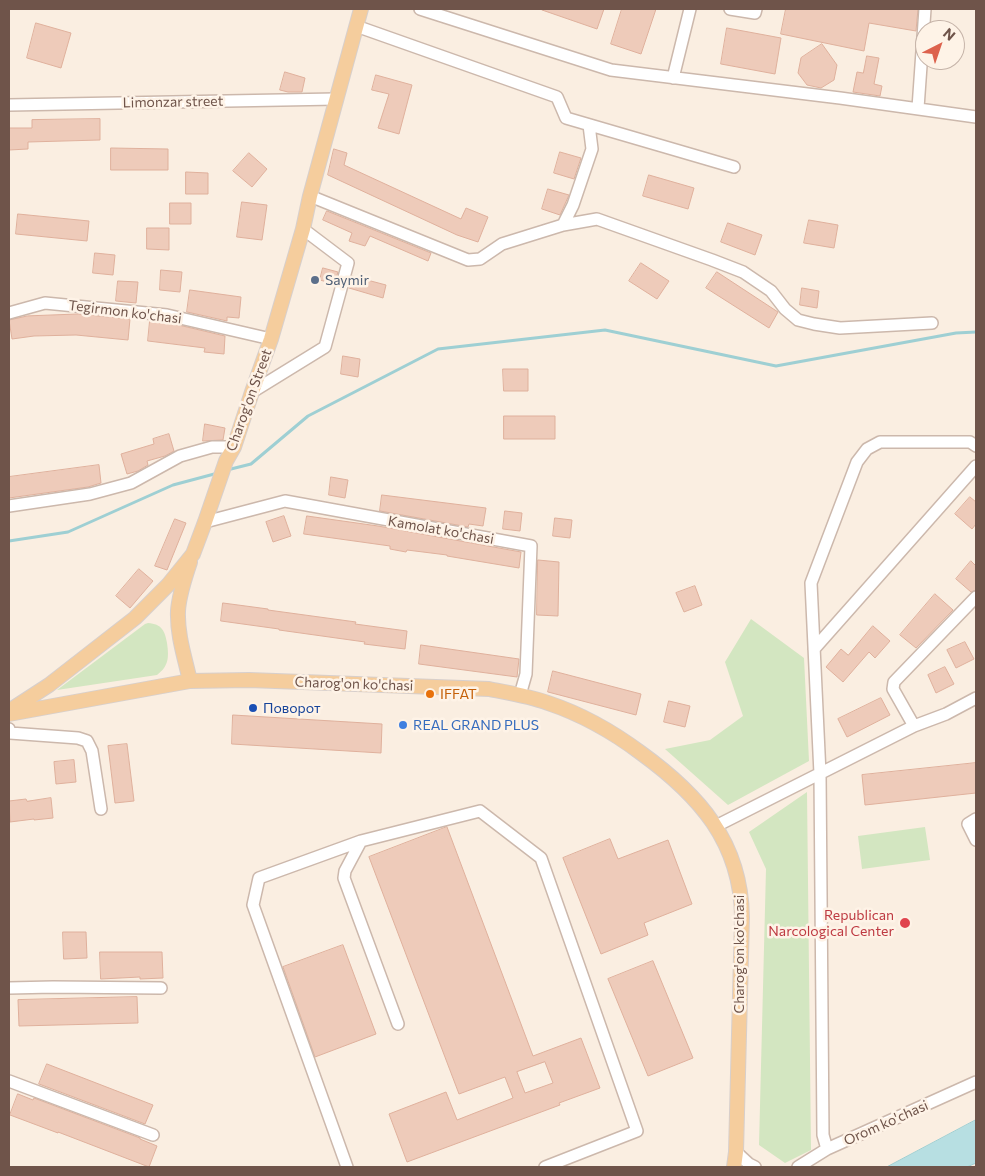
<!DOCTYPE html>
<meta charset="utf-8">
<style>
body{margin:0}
#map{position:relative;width:985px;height:1176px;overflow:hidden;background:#faeee1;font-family:Commissioner,sans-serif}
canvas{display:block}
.frame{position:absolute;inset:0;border:10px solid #6f544a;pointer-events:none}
.north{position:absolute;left:915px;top:20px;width:50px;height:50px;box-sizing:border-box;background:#fef3e7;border:1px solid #c5b3a8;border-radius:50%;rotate:41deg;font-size:14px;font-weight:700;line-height:20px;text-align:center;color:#6f544a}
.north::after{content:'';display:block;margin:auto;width:18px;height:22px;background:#dd624d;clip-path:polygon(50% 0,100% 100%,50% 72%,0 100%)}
</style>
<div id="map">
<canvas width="985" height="1176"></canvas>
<div class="frame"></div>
<div class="north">N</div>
</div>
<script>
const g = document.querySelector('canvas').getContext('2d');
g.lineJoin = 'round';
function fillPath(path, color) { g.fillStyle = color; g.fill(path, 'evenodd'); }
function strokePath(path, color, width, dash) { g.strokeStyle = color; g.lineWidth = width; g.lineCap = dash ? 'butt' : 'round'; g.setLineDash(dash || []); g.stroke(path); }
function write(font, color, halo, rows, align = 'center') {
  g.font = font + ' Commissioner,sans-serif'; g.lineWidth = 5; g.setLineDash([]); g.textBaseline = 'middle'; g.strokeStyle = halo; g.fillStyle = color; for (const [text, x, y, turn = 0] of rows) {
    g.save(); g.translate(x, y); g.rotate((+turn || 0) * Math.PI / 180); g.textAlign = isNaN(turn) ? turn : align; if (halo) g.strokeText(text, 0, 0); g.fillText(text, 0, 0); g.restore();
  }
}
fillPath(new Path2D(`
 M751,619l53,39 5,103 -81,44 -63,-56 45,-9 33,-24 -18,-54z
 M148,623c14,1 17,8 19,20 2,14 2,23 -10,32l-100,15 88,-66z
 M807,792l4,358 -26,13 -26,-18 7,-276 -17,-37z
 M925,827l5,33 -68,9 -4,-33z`), '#d3e6c1');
const water = new Path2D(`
 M976,1120v43l-9,4h-80z`);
fillPath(water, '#b7dfe2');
strokePath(water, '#9ecfd3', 1);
strokePath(new Path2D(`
 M227,470l24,-6 57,-48 130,-67 167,-19 171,36 180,-33 20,-1
 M9,541l59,-9 105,-47 45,-12`), '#9ecfd3', 3);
const building = new Path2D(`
 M542,9h62l-7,20 -55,-19z
 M622,9h34l-15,45 -30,-10z
 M786,9h132l-2,22 -47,-8 -5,28 -83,-17z
 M36,23l35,10 -10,35 -34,-10z
 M727,28l54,10 -6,36 -54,-10z
 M822,44l15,21 -3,15 -13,8 -14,-3 -9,-12 3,-15z
 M867,56l12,2 -5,26 8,2 -2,10 -27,-4 4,-20 6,1z
 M285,72l20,6 -3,14h-14l-8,-2z
 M376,75l36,10 -13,49 -21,-6 11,-34 -17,-4z
 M100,119v21l-72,2v7l-19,1v-22h23v-8z
 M111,148l57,1v21h-57z
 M334,149l13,4 -3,12 117,54 5,-11 22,9 -10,25 -21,-7 -129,-60z
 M560,152l21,6 -7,21 -20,-6z
 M249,153l18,16 -15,18 -19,-16z
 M186,172l22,1v21h-22z
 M649,175l45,13 -6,21 -45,-13z
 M548,189l21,6 -9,20 -18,-6z
 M242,202l25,3 -5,35 -25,-3z
 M170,203h21v21h-21z
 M327,211l104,42 -3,8 -58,-25 -5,10 -16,-5 3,-8 -29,-13z
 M18,214l71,7 -2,20 -71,-7z
 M809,220l29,5 -4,23 -30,-5z
 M728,223l34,12 -7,20 -34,-13z
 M147,228h22v22l-22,-1z
 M95,253l20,2 -2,20 -20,-2z
 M641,263l28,18 -12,18 -28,-18z
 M323,268l15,4 -4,12 -14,-4z
 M161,270l21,2 -2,20 -20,-2z
 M717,272l61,40 -9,16 -63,-40z
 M352,276l34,9 -3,13 -34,-10z
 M118,281l20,1 -2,21 -20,-2z
 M802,288l17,3 -2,17 -17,-3z
 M190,290l51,7 -2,21 -12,-1v4l-40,-9z
 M79,314l51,5 -2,21 -52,-5 -42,1 -22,3 -3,-19 18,-4z
 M150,321l16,1 59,14 -1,18 -20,-2 1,-4 -57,-7z
 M343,356l17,3 -2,18 -17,-3z
 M503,369h25v22h-24z
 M504,416h51v23h-51z
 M205,424l20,4 -2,12 -20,1z
 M169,434l5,17 -9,5 -18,5 1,4 -10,6 -11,3 -6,-20 33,-10 -1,-5z
 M99,465l2,18 -13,4 -79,11v-21z
 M331,477l17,3 -3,18 -16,-3z
 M382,495l104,13 -3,18 -14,-2 -1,3 -88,-16z
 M970,497l6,5v22l-4,5 -17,-15z
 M505,511l17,2 -2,18 -17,-2z
 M284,516l7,20 -18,6 -7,-20z
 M307,516l71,10 143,26 -2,16 -72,-12v-1l-40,-5 -1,2 -16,-3v-3l-86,-12z
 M555,518l17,2 -2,18 -17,-2z
 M175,519l11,4 -19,47 -12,-4z
 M538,560l21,2 -1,54 -21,-1z
 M971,561l5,5v24l-5,2 -15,-13z
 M139,569l14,12 -23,27 -14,-12z
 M695,586l7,19 -18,7 -8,-19z
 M935,594l18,16 -37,38 -16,-13z
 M223,603l45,6v1l88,12 -1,2 52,7 -2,18 -41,-5 1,-2 -86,-12v-1l-58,-8z
 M873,626l17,15 -15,17 -6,-6 -26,30 -17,-15 15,-18 7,6z
 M965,642l9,17 -18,9 -9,-18z
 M421,645l98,14 -2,18 -98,-13z
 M945,667l9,17 -18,9 -8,-18z
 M553,671l88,23 -5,21 -88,-23z
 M881,698l9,17 -43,22 -9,-18z
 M669,701l21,5 -5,21 -21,-5z
 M233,715l149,9 -1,29 -149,-9z
 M127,744l7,57 -19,2 -7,-57z
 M74,760l2,22 -20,2 -2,-22z
 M976,763v30l-111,12 -3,-30z
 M51,798l2,20 -19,2v-1l-24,3 -1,-21 17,-2 1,2z
 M447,827l86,229 48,-18 19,50 -41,15 1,2 -153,57 -18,-48 57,-22 11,28 56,-22 -8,-21 -46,17 -90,-237zM545,1062l8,21 -28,10 -8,-21z
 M610,839l8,20 50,-19 24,64 -48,19 4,12 -47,19 -38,-96z
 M63,932h23l1,26 -23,1z
 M343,945l33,89 -61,23 -32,-90z
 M100,952h62l1,26 -23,1v-2l-39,2z
 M653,961l40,97 -45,18 -40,-97z
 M137,997l1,26 -119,3 -1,-26z
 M47,1064l106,41 -8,19 -106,-40z
 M18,1094l15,6 1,-2 106,40v1l17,7 -8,21 -91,-35v1l-48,-18z`);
fillPath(building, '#eecbba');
strokePath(building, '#dfb09c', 1);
const minor = new Path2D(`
 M420,9l191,61 229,28 136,19
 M730,9l25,4 1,-4
 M356,26l201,71 9,21 168,49
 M673,78l17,-69
 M9,105l327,-6
 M918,108l7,-99
 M310,196l158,64 12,-1 22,-15 61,-19 34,-6 115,41 31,12 28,19 14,18 13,11 16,4 26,4 92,-5
 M563,225l10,-20 19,-56 -3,-24
 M9,313l36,-10 122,12 104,24
 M252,392l73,-45 23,-84 -45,-34
 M9,506l81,-12 41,-11 49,-27 32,-9h22
 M205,522l80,-21 246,45 -5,128 -6,21
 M814,649l162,-183
 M914,726l-21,-37 1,-7 82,-85
 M9,729l1,4 68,5 9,3 5,10 9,58
 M976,819l-8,5 8,16
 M716,826l198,-100 32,-12 30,-16
 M361,841l-16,30 -1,7 54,146
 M9,988l44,-1 108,1
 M9,1081l144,54
 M827,1149l-4,-14 -3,-361 -9,-191 46,-121 10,-13 13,-7h90l6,4
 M736,1152l13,12 6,3
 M347,1167l-94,-262 6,-27 102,-37 119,-30 61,47 96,273 -92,36
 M798,1167l29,-18 149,-67`);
const major = new Path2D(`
 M190,681c-5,-23 -13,-46 -12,-70 1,-17 7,-33 12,-49
 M9,711l40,-26 86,-67 33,-33 25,-31 12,-32 21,-61 8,-14 18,-55 19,-53 32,-110 7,-33 51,-187
 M9,714l181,-33 59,-1 240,9c20,4 40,7 59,14 33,11 65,29 93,50 58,42 100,89 101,164l-6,235 -2,15`);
strokePath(minor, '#ccb8ac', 14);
strokePath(major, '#d7cfcc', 16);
strokePath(minor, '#fff', 11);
strokePath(major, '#f5cd9d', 14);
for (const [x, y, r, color] of [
 [315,280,5,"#5c6f8a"],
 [430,694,5,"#e8710a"],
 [253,708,5,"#1a4fb4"],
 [403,725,5,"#3f7fe0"],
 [905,923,6,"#e0444e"]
]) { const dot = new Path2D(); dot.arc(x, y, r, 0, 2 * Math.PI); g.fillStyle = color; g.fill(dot); strokePath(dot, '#fef3e7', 2); }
write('14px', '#6f544a', '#fef3e7', [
 ["Limonzar street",173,102,-1],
 ["Tegirmon ko'chasi",125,312,7],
 ["Charog'on Street",249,400,-70],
 ["Kamolat ko'chasi",441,530,10],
 ["Charog'on ko'chasi",354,684,2],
 ["Charog'on ko'chasi",739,954,-90],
 ["Orom ko'chasi",886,1123,-24]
]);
write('14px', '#4e5e75', '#fef3e7', [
 ["Saymir",325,280]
], 'left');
write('14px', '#c56008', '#fef3e7', [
 ["IFFAT",440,694]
], 'left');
write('14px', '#164399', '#fef3e7', [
 ["Поворот",263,708]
], 'left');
write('14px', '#366cbe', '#fef3e7', [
 ["REAL GRAND PLUS",413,725]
], 'left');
write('14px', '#be3a42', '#fef3e7', [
 ["Republican",894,915],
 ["Narcological Center",894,931]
], 'right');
</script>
